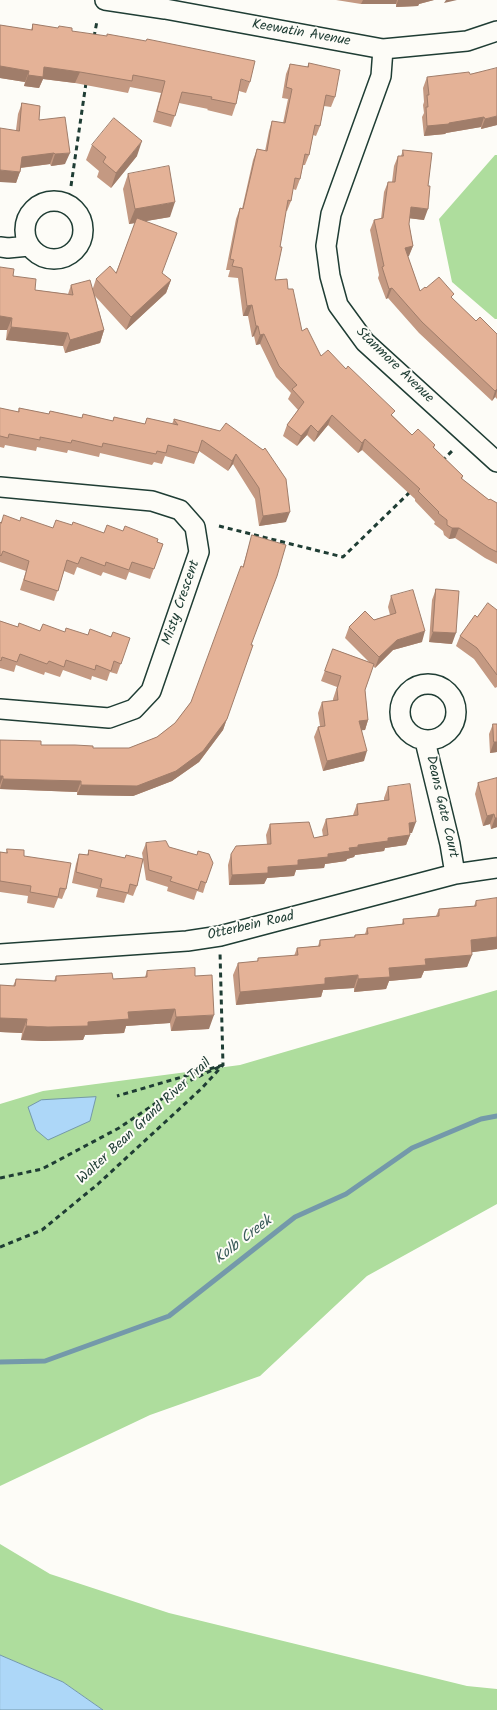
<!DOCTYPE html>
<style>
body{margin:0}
canvas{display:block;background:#fdfcf7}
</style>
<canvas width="497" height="1710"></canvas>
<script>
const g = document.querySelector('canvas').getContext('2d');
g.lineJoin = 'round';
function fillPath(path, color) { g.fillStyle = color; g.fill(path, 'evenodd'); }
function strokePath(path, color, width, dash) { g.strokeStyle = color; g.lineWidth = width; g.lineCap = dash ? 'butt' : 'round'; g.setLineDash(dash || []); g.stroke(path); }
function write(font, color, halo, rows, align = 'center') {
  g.font = font + ' Kalam,sans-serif'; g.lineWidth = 4; g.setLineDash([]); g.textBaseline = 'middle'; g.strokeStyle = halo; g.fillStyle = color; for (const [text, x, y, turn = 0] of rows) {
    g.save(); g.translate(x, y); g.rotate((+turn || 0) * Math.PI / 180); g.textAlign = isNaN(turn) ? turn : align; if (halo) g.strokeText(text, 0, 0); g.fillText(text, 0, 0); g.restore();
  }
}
fillPath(new Path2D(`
 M495,155h2v164h-2l-43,-37 -13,-63z
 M497,990v214l-130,72 -107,100 -110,39 -150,71v-382l43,-13 197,-26z
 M0,1544l50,30 119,39 298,73 30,3v21h-394l-40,-28 -63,-27z`), '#aedd9d');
const water = new Path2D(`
 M96,1097l-6,24 -42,19 -12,-10 -8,-23 13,-7z
 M0,1655l63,27 40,28h-103z`);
fillPath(water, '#add7f8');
strokePath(water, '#7499aa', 1);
strokePath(new Path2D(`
 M0,1362l45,-1 124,-45 126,-99 51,-23 66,-46 69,-29 16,-3`), '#7499aa', 5);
const street = new Path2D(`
 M105,0l60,9 218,40 84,-8 30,-10
 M383,49l-2,27 -50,138 -5,32 4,30 8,29 27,37 132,120
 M25 230a29 29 0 1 1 58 0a29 29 0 1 1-58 0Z
 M0,247l8,1 21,-2
 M0,487l152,14 28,9 15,17 4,25 -48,139 -17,18 -25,9 -109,-9
 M400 712a28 28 0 1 1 56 0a28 28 0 1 1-56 0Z
 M425,741l25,103 5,30
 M0,954l187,-13 33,-5 235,-62 42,-6`);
strokePath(street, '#1f3d34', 22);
strokePath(new Path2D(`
 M94,37l3,-16
 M71,186l15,-103
 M442,461l10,-10
 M219,526l124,31 69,-67
 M0,1178l42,-9 77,-41 68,-46 36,-17 -106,31
 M0,1247l42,-17 56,-46 104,-96 21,-23 -3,-113`), '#1f3d34', 3, [5, 4]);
strokePath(street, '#fdfcf7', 19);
fillPath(new Path2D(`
 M336,0h98l-15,4 -1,2 -22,1v-3h-35z
 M33,24l39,7 178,51 -4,11 -7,-2 -3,13 -4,12 -25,-6 1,-1 -29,-6 -8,24 -18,-5 8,-29 -31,-6 -2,6 -53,-10 -32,-4 -4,9 -15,-2 1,-4 -25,-4v-53l31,5z
 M309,63l26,34 -4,10 -7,-1 -4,20 -4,10 -3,-1 -4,20 -4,10h-2l-3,14 -4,11 -3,-1 -2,12 -4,10h-1l-6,36 -5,33 13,9 14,42 19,25 25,13 66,66 23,10 -1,3 29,28 -1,3 27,21 8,3v61l-12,-6 -30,-20 -6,1 -5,-4 -1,-4 -9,-7 1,-2 -20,-21v-2l-53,-49 -4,3 -30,-28 -14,17 -7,-7 -10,11 -14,-10 4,-11 11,-15 -10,-11 3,-6 -15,-16 -16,-33 -4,1 -2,-9 -2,1 -4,-21h-5l-5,-38 -10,-1 2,-7h-4l10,-51 4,-11 2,1 11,-49 4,-11 8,2 4,-20 3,-10 11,2 5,-24 -6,-1 4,-24 4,-10 17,3z
 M427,77l70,48 -16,4v-2l-35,6 -1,1 -21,2 -2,-19 2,-4 -1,-8 1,-3 -1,-14z
 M22,103l17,17 26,44 -14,2 -1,-2 -29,4 -5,15v-53l2,-16z
 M92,145l45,11 -26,32 -14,-11 2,-6 -13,-11z
 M403,150l21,70 -15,-2v6l4,22 -5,11 12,34 6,-3 26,11 24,22 21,13v65l-2,-2 -3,4 -73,-68 -31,-35 -2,1 -8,-21 1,-3 -9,-45 4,-10 7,-1 3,-27 4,-10h4l2,-16 4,-10h3z
 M128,174l42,43 -24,4 16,52 9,7 -5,13 -40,37 -31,-34 9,34 -4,13 -35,10 -2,-7 -57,-6 1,-10h-7v-63l35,23 33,4 3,-9 22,3 3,-9 20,-6 19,-50 -6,1 -6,-35z
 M0,408l18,4 1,-4 30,6 1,-3 32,7 1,-4 30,7 1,-4 31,7 2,-6 25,6 2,-5 46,12 66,91 -27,4 -4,-27 -22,-35 -5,7 -29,-20 -5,13 -29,-8 -3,8 -8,-2 -2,3 -52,-12 -1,4 -31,-7 -1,3 -30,-6 -1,4 -31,-6 -1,3 -4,-1z
 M20,521l33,7 19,-3 32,8 53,9 6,2 -13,35 -21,-7 -3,8 -23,-8 -2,4 -24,-9 -3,8 -10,-4 -10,30 -34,-11 6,-19 -26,-9v-40z
 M252,535l-1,110 -28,85 -24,32 -27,19 -39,15 -56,-1v-3l-77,-3v-49l41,5 52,3h36l28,-11 18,-14 16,-21 52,-136z
 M436,589l16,55 -23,-2 3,-42z
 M391,596l31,46 -29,8 -18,18 -2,-2 -8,24 3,30 -3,10h-3l2,31 -41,10 -9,-34 4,-10 2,-1 -2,-13 4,-11 11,-1v-2l4,-12 -16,-6 12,-32 36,13 -24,-24 4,-11 41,-12 -2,-8z
 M497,610v77l-2,1 -21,-29 -18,-13 4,-10 17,-19z
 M0,621l18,6 22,4 25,1 23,3 42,3 -13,36 -7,-2 -3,9 -15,-5 -1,4 -28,-10 -3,7 -15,-5 -1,3 -28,-10 -2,7 -14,-4z
 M497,694v58l-7,1 -1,-19 4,-10h4z
 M497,778v49l-6,2 -1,-5 -7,2 -8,-32 3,-11z
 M388,787l24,46h-2v2l-4,10 -21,3 -1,3 -29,4 -1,2 -7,2 -1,2 -21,3 -1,4 -28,2 -2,6 -27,2 -3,6 -35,1 -1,-20 3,-11 36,-10 -1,-9 4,-11 44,14 9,-2 -1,-6 4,-11 27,-4 4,-11 27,-4v-2z
 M146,843l23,4 37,36 -3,10 -6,-2 -3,9 -27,-9 1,-4 -22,-7 -3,-20 -6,26 -4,10 -6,-2 -3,9 -28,-6 2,-8 -26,-6 4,-19 3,-10 8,1 2,-5 36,8 18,1 -1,-6z
 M7,849l17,7 42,33 -4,10 -4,-1 -4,10 -27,-5 1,-7 -28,-4v-40l6,1z
 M497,898v51l-25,3 -5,15 -43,4 -3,7 -32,3 -3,8 -32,3v-4l-31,2 -2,7 -85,8 -3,-30 5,-12 19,-1 1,-4 36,-2 3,-8 21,-2 2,-6 34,-3 1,-2 10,-1 2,-6 35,-4 1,-5 33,-3 3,-7 35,-3 2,-5z
 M147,971l48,5 14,53 -38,2 -1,-8 -44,3 -2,7 -39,2 -2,5 -40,1 -22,-1 1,-7 -22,-1v-47l13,1 3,-7 38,2 2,-5 57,3 32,-2z`), '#c49982');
fillPath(new Path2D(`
 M363,0h34l-1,4h-35z
 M398,0h36l-15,4 -1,2 -22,1z
 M446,0h11l-13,3z
 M0,66l29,5 -4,11 -25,-4z
 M44,67l36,5 -5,11 -32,-4 -4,9 -15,-2 4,-11z
 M497,116v9l-16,4 4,-10z
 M484,117l-3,10 -35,6 -1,1 -21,2 3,-10z
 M142,141l-5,15 -26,32 5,-15z
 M54,153l-4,11 -32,4 4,-11z
 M70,153l-5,11 -14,2 4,-12z
 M0,170l20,2 -4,11 -16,-1z
 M175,202l-5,15 -41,7 6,-15z
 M411,207l17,2 -4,11 -17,-2z
 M413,246l-4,10 -8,2 4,-10z
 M171,280l-5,13 -40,37 5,-13z
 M392,288l-4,10 -2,1 3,-10z
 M252,305l-4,11h-5l4,-10z
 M0,316l12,2 -5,12h-7z
 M256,326h2l-4,10 -2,1z
 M11,327l57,6 -5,13 -57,-6z
 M104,330l-4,13 -35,10 5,-13z
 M264,334l-4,10 -4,1 4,-10z
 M497,389v2l-2,6 -3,4 3,-10z
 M332,415l-4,10 -14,17 4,-10z
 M311,425l-4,10 -10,11 4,-10z
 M365,439l-3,11 -4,3 4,-10z
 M236,454l-3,10 -5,7 4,-10z
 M290,512l-4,10 -27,4 4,-10z
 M452,528h7l-4,10 -6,1z
 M425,631l-3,11 -29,8 -18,18 4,-11 18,-17z
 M433,632l23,1 -4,11 -23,-2z
 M227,719l-4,11 -24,32 -27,19 -39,15 -56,-1 4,-10z
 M368,720l-3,10 -9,1 3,-10z
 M494,742h3v10l-7,1z
 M367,751l-3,10 -41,10 4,-10z
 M0,776h3l-3,9z
 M3,779l78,2 -4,11 -77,-3z
 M494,814l-4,10 -7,2 4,-10z
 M495,818h2v9l-6,2z
 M416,822l-4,11h-7l4,-10z
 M410,835l-4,10 -21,3 -1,3 -29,4 -1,2 -7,2 -1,2 -21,3 -1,4 -28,2 -2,6 -27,2 -3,6 -35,1 3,-10 36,-8 30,-7 30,-6 21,-6 9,-3 30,-7z
 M497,937v12l-31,4 5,-13z
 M472,955l-5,12 -43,4 -3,7 -32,3 -3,8 -32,3 4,-13 31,-11 36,-9z
 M358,975l-4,13 -31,2 -2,7 -85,8 4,-13 85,-14z
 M175,1009l-5,14 -44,3 -2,7 -39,2 -2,5 -40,1 -22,-1 5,-14 62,-4 40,-10z
 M214,1015l-5,14 -38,2 5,-14z
 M0,1018l27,1 -5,14 -22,-1z`), '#a07d6a');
const building = new Path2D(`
 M33,24l25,4 1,-2 13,2v3l35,5v-2l39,7 1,-2 108,22 -5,21 -9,-3 -5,25 -25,-5 1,-2 -30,-5 -7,24 -18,-5 8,-30 -32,-6 -1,6 -52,-9 -36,-5 -1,10 -15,-2 1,-4 -29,-5v-41l32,5z
 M309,63l31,7 -5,27 -9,-2 -6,31 -5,-1 -6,30 -4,-1 -5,25 -5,-1 -4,23 -3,-1 -8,47h2l-7,33 12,-1 1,10h5l9,42 5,-3 14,28 7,-6 18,19 2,-3 47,45 -4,4 21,20 6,-6 17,16 -2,2 30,29 -2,2 28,22 1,-1 7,4v49l-8,-4 -30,-20h-7l-5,-3v-5l-9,-7 1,-1 -21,-21 2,-2 -55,-50 -3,4 -30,-28 -14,17 -7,-7 -10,11 -14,-11 17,-23 -12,-13 5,-4 -18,-19 -15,-32 -4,1 -2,-9h-2l-4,-21 -5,1 -5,-38 -10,-2 2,-6 -4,-1 10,-51 3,1 14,-60 10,2 5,-30 13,2 7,-34 -6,-2 4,-23 18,3z
 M497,68v48l-12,3 -1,-2 -35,6v1l-22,2 -1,-19h2l-1,-12h2l-2,-18 42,-5 1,2z
 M22,103l18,3 -1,14 26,-3 5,36 -15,1 -1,-1 -32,4 -2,15 -20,-2v-42l19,3z
 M114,118l28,23 -26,32 -13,-11 3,-5 -14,-12z
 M403,150l29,3 -4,33h2l-2,23 -17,-2 -2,17 4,22 -8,2 15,43 5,-4 1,1 13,-11 15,17 -3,3 25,24 4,-4 17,17v55l-2,2 -73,-69 -30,-34 -3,1 -7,-22 2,-1 -10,-46 9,-2 5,-36h7l3,-26h5z
 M169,166l6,36 -40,7 -7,-35z
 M137,218l40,15 -15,40 9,7 -40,37 -35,-38 14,-13 6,7z
 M0,267l14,2 -1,7 23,3 -1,11 38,5 -2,-10 19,-5 14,50 -34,10 -2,-7 -57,-6 1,-9 -12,-2z
 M0,408l19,4v-4l30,6 1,-3 32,7 1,-4 30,7 1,-4 31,7 2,-6 31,7 -4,-5v-1l46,12 6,-8 37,27 2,-2 21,31 4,33 -27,4 -4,-28 -23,-34 -4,7 -30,-21 -4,13 -30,-8 -2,8 -9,-2 -1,3 -53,-11 -1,4 -30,-7 -1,3 -31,-6v3l-31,-6 -1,4 -8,-2z
 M4,515l16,6 1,-4 32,11 3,-8 16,5 1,-3 31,11 3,-8 16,6 2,-5 33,13 -1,3 6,2 -9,25 -22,-7 -3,8 -23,-8 -1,4 -24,-9 -3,7 -11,-4 -9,31 -34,-11 5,-19 -26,-10 -2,5 -1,-1v-33l1,1z
 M252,535l34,10 -9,31 -26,69h2l-26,74 -24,32 -27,20 -39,15 -56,-1v-4l-78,-2v-3h-3v-36l41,1v4h34l18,1v2h36l28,-11 18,-14 16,-21 50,-136 2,1z
 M436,589l23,2 -3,42 -23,-1z
 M413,590l12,41 -28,9 -18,17 -30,-30 16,-16 9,9 22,-7 -5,-17z
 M488,603l9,7v65l-20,-27 -17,-12 15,-21 2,2z
 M0,621l18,6 1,-4 21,8 3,-7 22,8 1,-4 22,7 2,-6 21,8 2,-5 17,6 -9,26 -7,-3 -3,10 -15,-6 -1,5 -29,-10 -2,7 -15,-6 -2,3 -27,-10 -3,8 -15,-5 -1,4 -1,-1z
 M333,649l41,15 -9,26 3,30 -9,1 8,30 -40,10 -9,-34 7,-1 -3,-24 16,-2 -1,-11 4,-13 -16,-5z
 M493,724h4v18h-3z
 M497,778v40h-2l-1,-4 -7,2 -9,-33z
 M410,784l6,38 -7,1 1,12 -22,3v3l-30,4v2l-9,1 1,3 -22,3v3l-30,3v5l-30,2v6l-36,2 -1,-21 5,-8 35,-2 -1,-20 39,-2 5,16 14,-3 -2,-16 32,-4 -1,-11 32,-4 -1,-13z
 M166,841l3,6 28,8 1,-4 11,3 4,9 -7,20 -5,-2 -3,9 -28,-9 2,-4 -23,-7 -3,-27z
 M7,849l17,1v6l47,7 -5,26 -6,-1 -2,9 -28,-5 1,-6 -31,-5v-29l7,1z
 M89,850l36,8 1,-3 17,4 -6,27 -7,-2 -2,9 -28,-6 2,-8 -26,-7 3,-18 9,1z
 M497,898v39l-26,3 1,15 -47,4 1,6 -37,3 1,9 -32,2v-4l-33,3v6l-85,8 -2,-29 20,-2v-3l40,-3 -1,-7 23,-2v-6l35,-3v-2l13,-1 -1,-6 37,-4 -1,-5 36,-3v-7l37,-3v-5z
 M195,968v8l17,-1 2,40 -38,2 -1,-8 -47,3 1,7 -41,3v4l-40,1 -22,-1 1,-7 -27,-1v-33l15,1 1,-7 40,2v-5l56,-3 1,6 34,-2v-6z`);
fillPath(building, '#e4b297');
strokePath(building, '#a07d6a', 1);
write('14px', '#1f3d34', '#fdfcf7', [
 ["Keewatin Avenue",301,34,10],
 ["Stanmore Avenue",394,366,44],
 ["Misty Crescent",182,603,-71],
 ["Deans Gate Court",441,807,77],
 ["Otterbein Road",251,927,-13],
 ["Walter Bean Grand River Trail",145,1122,-43]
]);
write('italic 15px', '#3b5c5b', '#fdfcf7', [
 ["Kolb Creek",244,1241,-38]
]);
</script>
